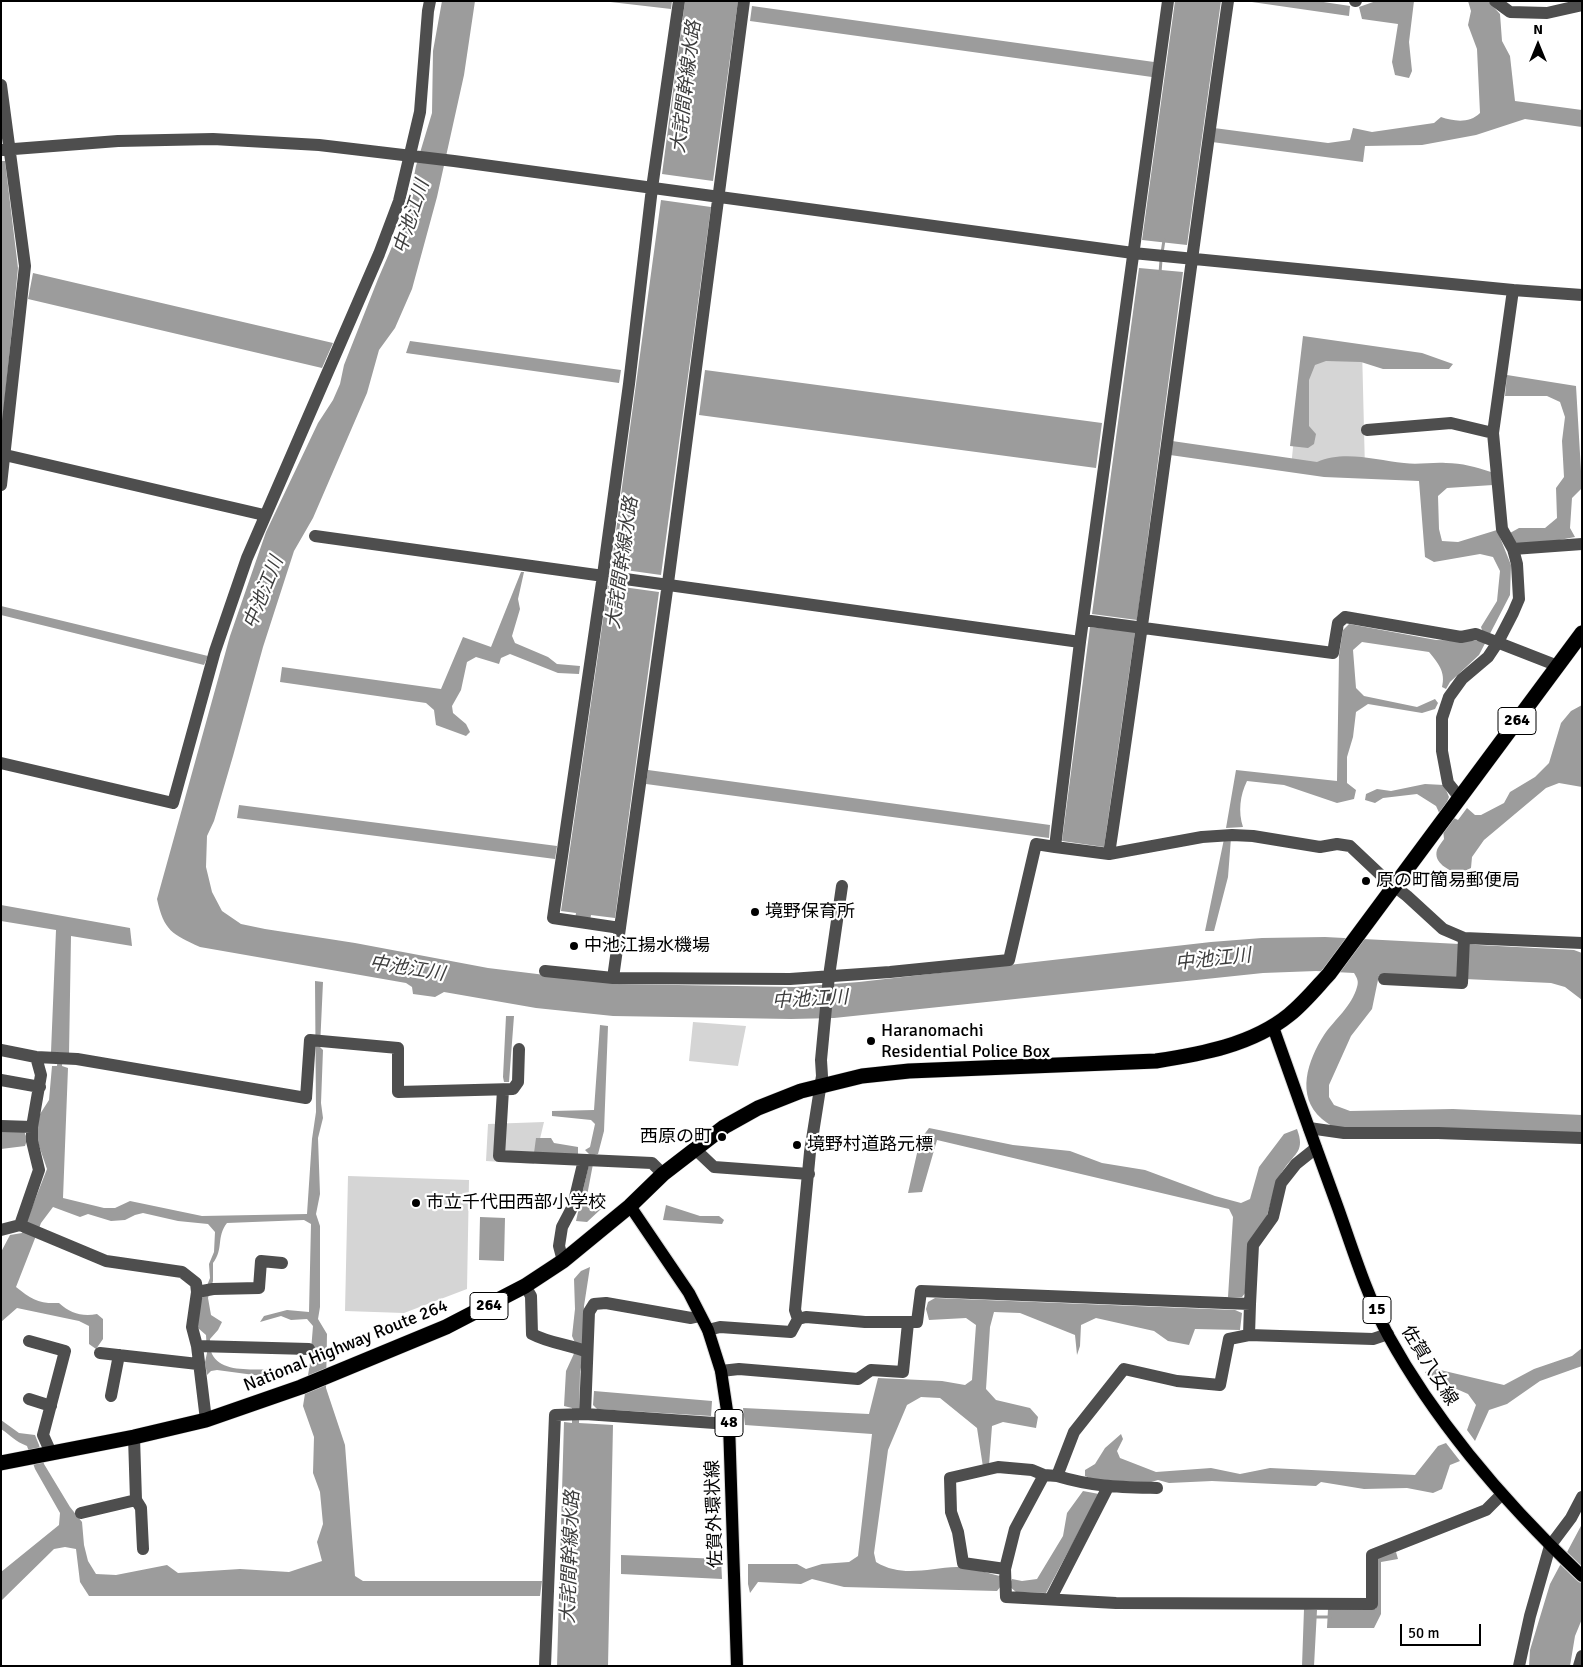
<!DOCTYPE html>
<meta charset="utf-8">
<style>
body{margin:0}
#map{position:relative;width:1583px;height:1667px;overflow:hidden;background:#fff;font-family:Signika,sans-serif}
canvas{display:block}
.frame{position:absolute;inset:0;border:2px solid #000;pointer-events:none}
.north{position:absolute;left:1513px;top:20px;width:50px;height:50px;-webkit-text-stroke:4px #fff;paint-order:stroke;rotate:0deg;font-size:14px;font-weight:700;line-height:20px;text-align:center;color:#000}
.north::after{content:'';display:block;margin:auto;width:18px;height:22px;background:#000;clip-path:polygon(50% 0,100% 100%,50% 72%,0 100%)}
.scale{position:absolute;left:1400px;top:1624px;width:81px;height:22px;box-sizing:border-box;border:2px solid #000;border-top:0;padding-left:6px;font-size:15px;line-height:18px;white-space:nowrap;color:#000;-webkit-text-stroke:4px #fff;paint-order:stroke}
</style>
<div id="map">
<canvas width="1583" height="1667"></canvas>
<div class="frame"></div>
<div class="north">N</div>
<div class="scale">50 m</div>
</div>
<script>
const g = document.querySelector('canvas').getContext('2d');
g.lineJoin = 'round';
function fillPath(path, color) { g.fillStyle = color; g.fill(path, 'evenodd'); }
function strokePath(path, color, width, dash) { g.strokeStyle = color; g.lineWidth = width; g.lineCap = dash ? 'butt' : 'round'; g.setLineDash(dash || []); g.stroke(path); }
function write(font, color, halo, rows, align = 'center') {
  g.font = font + ' Signika,"Noto Sans JP",sans-serif'; g.lineWidth = 4.5; g.setLineDash([]); g.textBaseline = 'middle'; g.strokeStyle = halo; g.fillStyle = color; for (const [text, x, y, turn = 0] of rows) {
    g.save(); g.translate(x, y); g.rotate((+turn || 0) * Math.PI / 180); g.textAlign = isNaN(turn) ? turn : align; if (halo) g.strokeText(text, 0, 0); g.fillText(text, 0, 0); g.restore();
  }
}
fillPath(new Path2D(`
 M1304,340l58,8 3,122 -74,-3z
 M693,1022l53,4 -8,40 -49,-5z
 M544,1122l-10,42 -48,-3 2,-37z
 M348,1176l121,4 -2,109 -63,24 -59,-2z`), '#d5d5d5');
fillPath(new Path2D(`
 M442,1h33l-11,74 -27,122 -25,92 -17,39 -16,22 -12,43 -54,125 -19,33 -31,96 -30,109 -19,65 -7,15 -1,31 6,25 10,19 19,13 24,5 90,14 133,25 131,16 176,3 64,-5 352,-40 51,-4 63,-1 249,13 8,3v47l-17,-13 -14,-4 -172,-8 -7,34 -21,27 -22,49v12l5,8 16,6 103,-2 129,6v19l-235,-5c-5,-1 -11,-2 -15,-3 -4,-2 -7,-5 -10,-7 -27,-23 -14,-59 2,-84 11,-16 28,-29 33,-48 2,-6 0,-9 -3,-14l-38,-2 -53,2 -429,45 -43,1 -178,-3 -77,-8 -92,-16 -9,5 -22,-3 -1,-7 -6,-4 -206,-36c-28,-13 -36,-16 -43,-48l73,-263 36,-104 52,-109 15,-23 7,-16 4,-19 34,-86 29,-67 9,-46 16,-53 1,-62z
 M602,1h70l-1,8z
 M685,1h53l-25,180 -51,-7z
 M1175,1h46l-34,244 -45,-5z
 M1245,1h72l33,5 -1,10z
 M1376,1h38l-5,41 3,29 -3,7 -14,-3 -3,-13 6,-38 -36,-5 -3,-12z
 M1468,1h20l12,13 2,27 8,15 5,45 67,9v17l-57,-8 -49,16 -54,10 -57,1 -2,16 -151,-20 2,-14 114,15 22,-3 3,-12 19,4 62,-9 7,-6c12,4 28,7 39,-4l-3,-64 -9,-24 3,-14z
 M752,6l402,56 -2,15 -402,-56z
 M1,161h4l13,107 -17,170z
 M661,200l50,7 -50,368 -50,-7z
 M1139,268l44,4 -46,348 -45,-6z
 M33,273l300,70 -11,25 -294,-69z
 M1303,336l119,17 31,11 -4,5h-66l-22,-7 -35,-1 -11,4 -6,15v46l7,8 -2,10 -6,4 -18,-2z
 M410,341l211,29 -2,13 -213,-30z
 M705,370l397,53 -6,45 -397,-53z
 M1507,375l69,11 6,102 -10,10 -2,30 5,9 -42,8 -18,-2 -5,-10 9,-5h26l12,-10 -1,-30 8,-11 -2,-36 3,-24 -5,-15 -13,-6h-42z
 M1172,441l145,21c27,-12 59,-2 87,1 14,2 28,-1 42,0 16,0 30,4 45,9l2,13 -46,3 -9,8 1,33 3,12 16,1 39,-12 14,35 -1,30 -31,60 -29,27 -4,7 -4,-2c4,-15 -4,-24 -13,-35l-67,-10 -9,8 3,38 8,8 53,11 18,-8 3,4 -3,6 -13,4 -54,-9 -12,8 -3,25 -6,20v26l9,7 -2,9 -17,4 -53,-18 -37,-4c-7,14 -9,31 -4,46l-17,1 10,-58 101,11 2,-126 4,-25 6,-6 87,16 42,1 5,-8 -2,-6 16,-26 3,-30 -7,-14 -13,-3 -46,8 -9,-5 -6,-76 -95,-4 -154,-22z
 M521,572h3l-6,27 2,10 -8,27 3,7 33,14 9,7 23,2 -1,8 -21,-1 -48,-19 -9,4 -2,6 -23,-7 -9,5 -6,28 -9,16 1,7 13,11 4,8 -4,4 -30,-11 -2,-15 -8,-7 -146,-21 2,-15 159,22 22,-52 28,10z
 M608,585l51,7 -44,326 -24,-3 -1,6 -15,-2 1,-6 -15,-2z
 M1,606l207,50 -4,9 -203,-50z
 M1090,627l45,5 -31,215 -42,-6z
 M1582,705v82l-23,-4 -13,5 -62,52 -12,17 -1,11 -13,6c-9,-4 -25,-11 -21,-24 1,-3 5,-8 7,-11l-2,-20 -6,-13 -19,-12 -34,4 -8,5 -10,-3 1,-6 11,-5 14,2 34,-7 19,1 5,12 -2,5 7,16 4,2 9,-12 8,7h6l23,-12 6,-11 25,-15 14,-14 12,-40 10,-12z
 M648,770l402,55 -1,13 -403,-54z
 M239,805l318,41 -2,13 -318,-41z
 M1231,838l-3,39 -14,54h-9l19,-92z
 M1,905l129,23 2,18 -61,-10 -2,118 -6,-1 -1,13 6,2 -5,130 41,10h11l15,-7 72,15 105,-2 5,-75 4,-27 -1,-131 8,1 -3,65 3,3 -2,53 2,15 -5,20 2,56 -4,20 4,12v81l-2,12 9,15 -1,54 19,57 10,131 8,5h179l-2,15h-451l-9,-14 -4,-33 -11,-2 -11,2 -53,52v-29l58,-47 1,-12 -25,-44 -8,-23c-13,-5 -15,-10 -26,-17v-9l18,13 16,2 4,10 5,19 26,43 12,15 2,23 4,16 8,13 20,1 51,-10 11,8 62,-4 49,3 33,-11 -5,-19 6,-18 -3,-32 -7,-19 1,-36 -11,-31 7,-43 3,-37 -6,-7 -16,1 -10,-4 -21,6 4,-6 23,-6 22,2 2,-88 -7,-4 -77,3c-11,14 -3,26 -14,40v18l-5,17 3,17 11,7 -4,8 -8,9c0,5 0,11 2,15 11,23 54,12 74,17l-17,6 -52,-7 -6,1 -4,4 -2,-13 2,-9 -1,-18 -8,-7 -1,-17 13,-33 -1,-14 5,-12 1,-20 -7,-8 -30,-3 -35,-8 -8,2 -10,5 -14,1 -23,-7 -8,3 -27,-10 -12,16 -25,64c15,12 23,17 43,16 11,10 23,14 38,11l6,5v20l-7,10 -7,-5v-18l-10,-5 -62,-13 -16,14v-70l9,-17 12,-2 25,-64 -10,-29h-10l-2,6 -24,3v-18h23l2,5 23,-36 3,-34h5l1,-13 -7,-1 5,-122 -55,-9z
 M506,1016h8l-5,66h-5l-1,-5z
 M600,1025l8,1 -4,105 -6,23 -7,2 -6,-6 5,-3 5,-23 -4,-4 -39,-4v-5l42,-1z
 M929,1128l84,17 57,6 32,12 43,7 70,26 26,7 9,-4 9,-32 25,-33 13,-5c8,22 -1,23 -13,40 -3,4 -6,10 -8,14l-30,109 -4,5h-14l5,-80 -4,-8 -292,-69 -15,52 -14,1 12,-53z
 M536,1138h15l3,5 24,4v8l-44,-2z
 M589,1164h4l-7,37 14,1 1,7 -14,13 -11,-1z
 M666,1205l34,11h19l5,4 -2,4 -59,-4z
 M480,1217l25,1 -1,43 -25,-1z
 M590,1267l-6,39 -1,52 -3,14 -1,51 34,2 -5,241h-51l7,-244 8,1v-15l-8,-2 2,-35 11,-24 -5,-11 3,-27 -1,-30 7,-8z
 M935,1298l300,12 7,3 -2,17 -45,-1 -6,16 -21,-4 -14,-10 -58,-13 -15,7 -1,21 -3,9 -2,-20 -55,-22 -26,-1 -4,15 -4,62 10,11 34,8 8,9 -2,11 -33,-6 -11,4 -3,39 -6,2 -6,-39 -37,-30 -19,-1 -14,8 -19,45 -14,103 2,9c26,16 52,6 81,5 14,0 29,6 43,9l1,10 -4,5 -153,-4 -32,-8 -11,5 -43,-2 -8,11 -2,-9v-20h49l9,5 16,-5 27,-2 9,-6 14,-122 -127,-9 -2,-17 126,6 9,-36 64,3 23,4 7,-5 4,-55 -10,-7 -37,2 -3,-11 2,-7z
 M1582,1348v18l-42,15 -33,23 -18,6 -14,31 -8,-11 9,-25 -8,-11 -25,-11 -10,2 -8,-13 11,-3 68,16 30,-16 38,-13z
 M594,1391l118,10 -1,15 -114,-7 -4,-4z
 M1121,1434l2,5 -6,12 3,7 36,14 55,-4 29,6 30,-6 145,7 23,-29 8,-3 14,18 -10,4 -8,24 -9,4 -26,-5 -43,1 -43,-7 -5,4 -104,-5 -43,2 -11,-3 -10,3 -51,-2 -12,-5v-6l10,-6 10,-16z
 M1083,1491l16,3 -53,99 -30,-1 -7,-6 3,-7 10,2 15,-2 26,-43 4,-23z
 M1582,1524v95l-7,17 -5,30h-41l1,-16 20,-66z
 M1396,1552l2,7 -17,3v52l-7,14h-47l1,-19h48v-47l1,-6z
 M621,1555l100,4 1,20 -101,-5z
 M1304,1609l13,1 -3,56h-12z`), '#9c9c9c');
strokePath(new Path2D(`
 M1162,253l2,-13
 M1160,273l1,-13
 M1314,1617h16`), '#9c9c9c', 3);
const major = new Path2D(`
 M1273,1027c21,60 43,121 65,181 15,42 29,88 50,127 50,91 119,170 194,241
 M630,1206l59,87 19,37 13,41 8,53 8,242`);
const highway = new Path2D(`
 M1,1463l133,-26 72,-17 95,-33 145,-60 79,-41 38,-25 67,-55 33,-32 61,-47 34,-19 43,-17 61,-15 47,-5 247,-10c45,-7 96,-16 133,-46 15,-12 27,-27 40,-41l253,-341`);
strokePath(major, '#dbdbdb', 14);
strokePath(highway, '#dbdbdb', 16);
strokePath(new Path2D(`
 M1355,1h1
 M1495,1l15,11 37,1 35,-8
 M1,85l24,181 -24,219
 M1,150l117,-9 95,-2 106,6 135,16 679,92 380,37 69,5
 M1367,430l84,-7 42,10
 M1,454l263,61
 M315,536l765,106
 M1513,549l69,-5
 M1083,620l250,33 5,-30 7,-6 116,20 15,-3 82,32
 M1,763l172,40 42,-152 32,-93 132,-304 20,-53 21,-89 8,-101 2,-10
 M1460,798l-12,-15 -6,-32v-33l7,-21 13,-18 26,-22 10,-15 15,-29 6,-14 -2,-35 -4,-15 -11,-20 -9,-96 20,-143
 M1055,847l54,7 93,-17 30,-2 21,1 67,11 17,-3 13,2 35,33 22,17 36,33 21,9 118,5
 M1109,854c43,-284 78,-569 119,-853
 M620,928l-67,-10 50,-343 26,-191 23,-196 27,-187
 M545,971l68,7 177,1 100,-7 119,-12 27,-116 19,3 25,-205 88,-641
 M613,978l55,-395 76,-582
 M1384,979l78,4 2,-45
 M1,1050l35,7 41,2 229,39 4,-58 88,8v44l115,-3 5,-7 1,-33
 M1,1080l39,7
 M503,1090l-4,66 153,7 11,11
 M1,1126l31,1
 M1309,1128l35,5h94l144,5
 M695,1149l19,18 95,7
 M20,1225l19,-55 -7,-29v-14l9,-52 -5,-18
 M1,1230l19,-5 86,36 76,11 14,11 1,9 -5,35 5,19 9,74
 M563,1261l-4,-15 3,-19 11,-21 11,-46
 M525,1286l6,10 1,38c19,10 37,10 55,18
 M197,1292l16,-3 46,-1 2,-27 21,2
 M1250,1304l3,-59 20,-28 8,-34 15,-19 20,-16
 M798,1319l8,-2 59,5h52l4,-31 329,13 -1,31 124,4 15,-5
 M708,1330l12,-3 71,5 7,-13 -3,-9 15,-158 12,-76 -1,-16 8,-84 13,-90
 M1249,1335l-20,4 -9,46 -43,-4 -53,-12 -50,63 -17,44 -13,-1 -12,-5 -34,-3 -48,11 1,34 7,20 5,31 42,6 1,28 110,6 256,1v-49l114,-45 15,-15
 M29,1341l36,10 -22,84 8,18
 M197,1346l112,3
 M100,1353l98,11
 M721,1371l18,-2 119,10 13,-9 32,2 5,-49
 M111,1396l8,-41
 M29,1399l22,7
 M585,1414l4,-102 5,-8 12,-1 85,15 9,-2
 M134,1437l2,63 5,8 2,41
 M1057,1476c37,11 62,11 100,12
 M81,1513l55,-13
 M1005,1569l10,-40 29,-54
 M1051,1598l57,-111
 M545,1666l10,-251 30,-1 144,10
 M1519,1666l11,-50 20,-70 21,-28 11,-21
 M1579,1666l3,-10`), '#4e4e4e', 12);
strokePath(major, '#000', 12);
strokePath(highway, '#000', 15);
for (const [x, y, r, color] of [
 [1366,881,5,"#000"],
 [755,912,5,"#000"],
 [574,946,5,"#000"],
 [871,1041,5,"#000"],
 [722,1137,5,"#000"],
 [797,1145,5,"#000"],
 [416,1203,5,"#000"]
]) { const dot = new Path2D(); dot.arc(x, y, r, 0, 2 * Math.PI); g.fillStyle = color; g.fill(dot); strokePath(dot, '#fff', 2); }
for (const [x, y, w] of [
 [1517,721,38],
 [489,1306,38],
 [1377,1310,28],
 [729,1423,28]
]) { const box = new Path2D(); box.roundRect(x - w / 2, y - 13.5, w, 27, 4); g.fillStyle = '#fff'; g.fill(box); strokePath(box, '#000', 1); }
write('bold 16px', '#000', null, [
 ["264",1517,721],
 ["264",489,1306],
 ["15",1377,1310],
 ["48",729,1423]
]);
write('18px', '#000', '#fff', [
 ["原の町簡易郵便局",1376,881],
 ["境野保育所",765,912],
 ["中池江揚水機場",584,946],
 ["Haranomachi",881,1031],
 ["Residential Police Box",881,1052],
 ["西原の町",712,1137,"right"],
 ["境野村道路元標",807,1145],
 ["市立千代田西部小学校",426,1203]
], 'left');
write('18px', '#000', '#fff', [
 ["National Highway Route 264",346,1346,-22],
 ["佐賀八女線",1429,1366,58],
 ["佐賀外環状線",715,1514,-92]
]);
write('italic 19px', '#3d3d3d', '#fff', [
 ["大詫間幹線水路",687,87,-83],
 ["中池江川",412,217,-72],
 ["大詫間幹線水路",623,563,-82],
 ["中池江川",264,593,-68],
 ["中池江川",1213,960,-6],
 ["中池江川",407,969,9],
 ["中池江川",810,1000,-3],
 ["大詫間幹線水路",571,1557,-88]
]);
</script>
